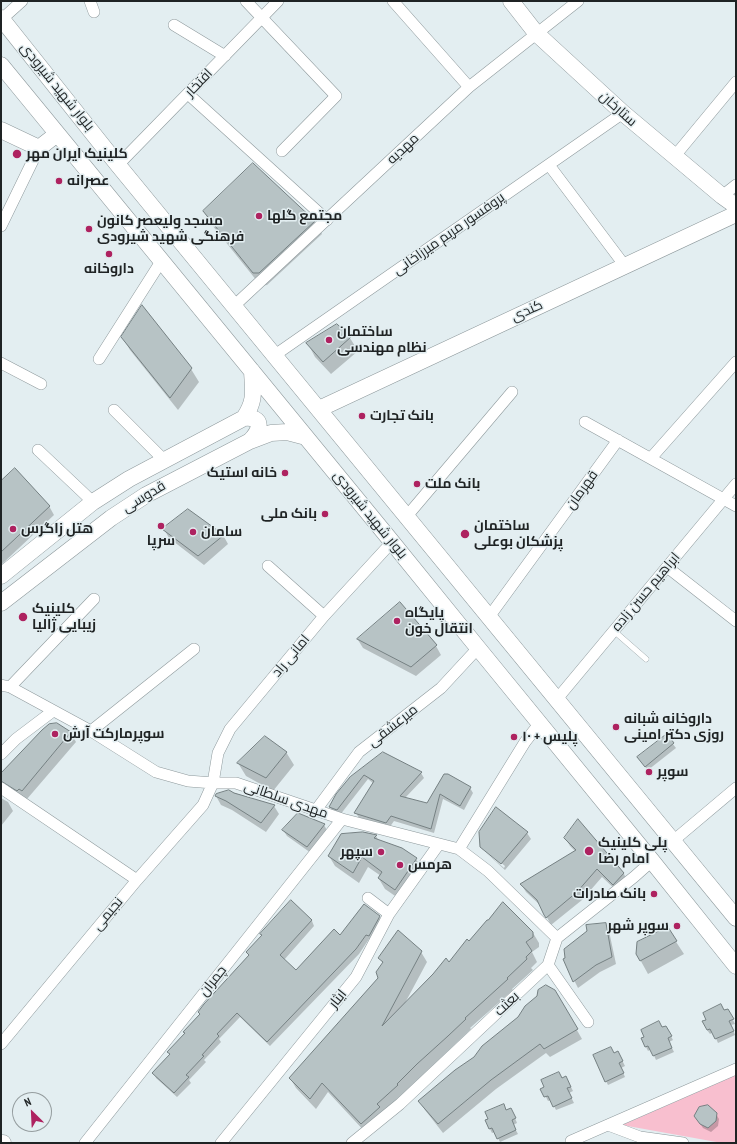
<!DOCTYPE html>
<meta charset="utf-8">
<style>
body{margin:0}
#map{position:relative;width:737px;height:1144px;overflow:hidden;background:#e3eef1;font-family:"PT Sans Narrow",sans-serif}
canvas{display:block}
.frame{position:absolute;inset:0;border:2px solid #1f2324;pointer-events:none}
.north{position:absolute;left:12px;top:1092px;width:40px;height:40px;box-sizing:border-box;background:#e3eef1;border:1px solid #959d9f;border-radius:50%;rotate:336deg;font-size:11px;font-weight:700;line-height:16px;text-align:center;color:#1f2324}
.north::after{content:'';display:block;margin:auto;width:14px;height:18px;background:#ae2260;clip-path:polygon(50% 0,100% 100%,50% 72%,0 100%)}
</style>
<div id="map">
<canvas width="737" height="1144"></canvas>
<div class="frame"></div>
<div class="north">N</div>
</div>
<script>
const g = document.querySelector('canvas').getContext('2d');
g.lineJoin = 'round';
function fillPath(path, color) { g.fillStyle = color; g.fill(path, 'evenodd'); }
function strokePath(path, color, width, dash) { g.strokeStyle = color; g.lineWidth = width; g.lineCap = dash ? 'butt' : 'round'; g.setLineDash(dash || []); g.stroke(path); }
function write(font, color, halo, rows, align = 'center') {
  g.font = font + ' "PT Sans Narrow",Cairo,sans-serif'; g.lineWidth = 3; g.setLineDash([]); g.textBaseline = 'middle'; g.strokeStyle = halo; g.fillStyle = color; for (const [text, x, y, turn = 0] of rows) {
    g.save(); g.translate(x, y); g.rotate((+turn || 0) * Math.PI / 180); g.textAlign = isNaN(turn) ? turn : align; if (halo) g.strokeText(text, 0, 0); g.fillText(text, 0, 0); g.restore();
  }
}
fillPath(new Path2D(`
 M736,1075v67l-14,1 -100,-18z`), '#f8bfcf');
fillPath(new Path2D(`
 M204,212l111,9 7,13 -55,51 -6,1 -49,-61z
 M337,325l13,13 8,13 -27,23 -16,-17 -7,-13z
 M122,337l69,32 8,13 -21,28 -48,-60z
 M1,483l48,23 5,9 -53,50z
 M164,529l59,6 5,9 -24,21 -35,-27z
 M400,604l36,42 5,9 -25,21 -53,-28 -5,-8z
 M56,724l15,9 5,9 -49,57 -12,-5 -4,-7z
 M666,735l10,13 -28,22 -7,-8z
 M286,752l8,13 -21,26 -27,-15 -8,-13z
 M383,754l38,19 3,5 -19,20 22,7 17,-30 26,13 3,5 -9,17 -21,-11 -9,34 -40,-12 -5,7 -30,-10 -3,-5 18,-29 -6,-5 -28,36 -7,-3 -3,-5z
 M229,791l45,15 5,8 -13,18 -34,-22 -11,-5 -5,-9z
 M1,798l7,4 5,9 -12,15z
 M496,809l31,24 4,6 -26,31 -21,-19 20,17 1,-2 -22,-18v2l-2,-4z
 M298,814l26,11 4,7 -17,21 -24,-17 -4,-6z
 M578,820l46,54 4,8 -10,10 -16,-15 -20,23 -31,25 -10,-19 -15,-14 -5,-8 54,-33 -5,-5 -5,-8z
 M376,836l3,5 37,18 6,10 -21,31 -16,-11 -6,-10 2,-3 -13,-9 -9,16 -24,-17 -6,-10z
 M291,901l21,20 2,5 -30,34 12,11 44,-34 39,-20 3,5 -10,19 -3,-2 -10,15 -89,92 -30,-29 -21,22 2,3 -17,18 2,2 -17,18 2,3 -14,14 -21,-19 -2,-5 16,-18 -2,-3 17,-18 -1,-2 16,-18 49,-58 -2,-4 16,-16z
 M605,924l4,7 7,33 -16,8 -22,16 -14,-28z
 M667,928l17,26 -36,20 -11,-20z
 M533,933l6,10v4l-7,5 5,10 -6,6 2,2 -21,19 1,1 -43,38 1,1 -68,65 -36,40 -39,-42 -12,17 -20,-21 -6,-10 90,-100 3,-14 -3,-6 41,-6 6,10 -22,41 44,-40 20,-20z
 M554,990l28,49 -32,18 -4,-4 -50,36 -53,44 -18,-23 -6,-9 55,-43 45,-41 19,-20z
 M724,1012l6,2 5,10 -4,1 4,10 -17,8 -5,-11 -3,2 -3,-4z
 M662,1029l6,2 5,9 -4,2 5,10 -18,8 -5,-11 -3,2 -2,-4z
 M614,1054l6,2 5,10 -4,2 4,9 -17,8 -2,-4z
 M562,1079l6,2 5,10 -4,2 5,10 -18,7 -5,-10 -3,1 -6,-12z
 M506,1111l7,2 4,10 -4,2 5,9 -18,8 -5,-10 -3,1 -6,-12z
 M716,1114l3,5 -1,7 -7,6 -8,-4 -8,-12z`), '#0003');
const building = new Path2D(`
 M253,163l62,58 -56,52h-6l-50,-62z
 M142,305l50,63 -22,30 -49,-61z
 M337,324l14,13 -28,25 -17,-19z
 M15,468l35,38 -49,46v-71z
 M188,509l36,26 -26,21 -36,-27z
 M400,602l37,43 -26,22 -54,-28z
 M57,723l14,9 -49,59 -3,-2 -2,2 -16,-10v-8l41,-43 7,-6z
 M667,734l7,9 -29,24 -8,-10z
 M265,736l22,16 -21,26 -29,-15z
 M383,752l39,20 -22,24 27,7 17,-29h4l23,13 -11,19 -20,-12 -9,35 -40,-13 -5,7 -32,-10 20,-32 -10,-6 -27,35 -8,-3 7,-13 14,-17z
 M229,790l5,3 41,12 -14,18 -35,-22 -11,-5 1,-2z
 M496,807l32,25 -27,32 -21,-17 -1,-15z
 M298,813l27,11 -18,23 -25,-17z
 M578,819l46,54 -11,12 -16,-16 -20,23 -31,26 -2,-3 -7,-15 -17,-16 56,-34 -12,-12z
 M363,832l14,3 -3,3 28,10 15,10 -22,32 -17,-12 4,-6 -20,-15 -9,16 -25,-17 13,-22z
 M291,900l21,20 -32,35 16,15 38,-41 6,6 24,-31 16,12 -11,20 -3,-1 -10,14 -89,93 -30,-29 -20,21 2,2 -17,19 2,1 -18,19 3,2 -15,16 -22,-20 18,-19 -3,-2 18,-19 -2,-1 17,-18 -2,-2 6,-8 45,-49 -3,-3 16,-17 -2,-1z
 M503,902l30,30v5l-7,5 6,9 -6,6 1,2 -20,19 1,1 -43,39 1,1 -18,17 -31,28 -20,20 1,1 -21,19 3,3 -19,17 -39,-41 -12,16 -21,-21 89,-100 -2,-6 7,-10 -5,-4 20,-28 24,21 -40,75 51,-52 13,-16 3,4 18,-23 2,2 18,-21h1z
 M606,923l6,34 -16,8 -23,17 -10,-23 2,-1 -1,-9 23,-18 -1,-6z
 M668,927l9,14 -37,20 -4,-7 1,-12z
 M546,985l9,5 23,39 -34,20 -4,-5 -49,36 -53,44 -20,-23 37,-31 19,-13 8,-11 36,-29 7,-11 12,-10 1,-6z
 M721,1004l3,6 4,-1 6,10 -5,2 5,10 -19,8 -5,-10 -3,1 -5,-9 4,-1 -3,-7z
 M659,1021l3,6 4,-1 6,10 -4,2 4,10 -19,8 -5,-10 -3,1 -4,-9 3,-1 -3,-7z
 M611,1047l3,6 4,-2 5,10 -4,2 5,10 -19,9 -12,-27z
 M559,1072l3,6 4,-2 5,11 -4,1 5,10 -19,9 -5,-11 -4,1 -4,-8 4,-2 -3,-7z
 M504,1104l2,6 5,-2 5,10 -4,2 4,10 -19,9 -5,-11 -3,1 -4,-9 3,-1 -3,-7z
 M708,1105l9,8 -1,8 -8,7 -8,-4 -6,-8 5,-9z`);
fillPath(building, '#b7c3c5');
strokePath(building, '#758082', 1);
const lane = new Path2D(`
 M614,631l32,28`);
const street = new Path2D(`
 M90,1l4,11
 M246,1l90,95 -54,55
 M393,1l76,86
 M2,19l20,-18
 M174,25l51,31
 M188,94l139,126
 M674,157l62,-75
 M118,165l160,-164
 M549,165l76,101
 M722,196l14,-11
 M1,226l38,-78
 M235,305l234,-218 109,-86
 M275,355l348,-242
 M99,359l63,-99
 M1,363l40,21
 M114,410l50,50
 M585,422l151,84
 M38,450l55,52
 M651,458l85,-96
 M407,516l105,-124
 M268,566l56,50
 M667,567l69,54
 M489,617l129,-177
 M1,685l9,2 81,44 65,41 32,9 25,2h23l106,36 117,30 29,22 69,67
 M10,687l84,-88
 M557,699l179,-215
 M91,731l103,-82
 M1,754l15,-15 37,-28
 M1,788l136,92
 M316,810l43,-58 82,-64 37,-40
 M673,841l63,-53
 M459,849l66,-107 14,-18
 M368,898l21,16
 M548,965l40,57
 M1,1044l136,-164 66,-75 10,-22 5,-30 12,-24 94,-113 68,-74
 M608,1125l32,12 43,6
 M571,1141l165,-72
 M85,1143l257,-324
 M221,1143l135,-166 33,-63 50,-70
 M352,1143l48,-39 148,-139 9,-27 77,-61 18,-16`);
const secondary = new Path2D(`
 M511,1l25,32 87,80 99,83 14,10
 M1,18l117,147 618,753
 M1,65l391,477 86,106 174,213 84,105
 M1,130l38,18 18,-14
 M319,409l417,-195
 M244,418c20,-2 17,12 6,23
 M1,576l92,-74 36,-23 115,-61c12,-18 9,-27 8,-47
 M1,603l110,-85 35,-23 104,-54 21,-8 16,-1 19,5
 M1,1143h2`);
strokePath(lane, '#8e999c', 6);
strokePath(street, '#8e999c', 12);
strokePath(secondary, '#8e999c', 17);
strokePath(lane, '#fff', 5.5);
strokePath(street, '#fff', 11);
strokePath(secondary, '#fff', 16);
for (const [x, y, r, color] of [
 [17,154,5,"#ae2260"],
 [59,181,4,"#ae2260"],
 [259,216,4,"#ae2260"],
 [89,229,4,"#ae2260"],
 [109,254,4,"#ae2260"],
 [329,340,4,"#ae2260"],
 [362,416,4,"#ae2260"],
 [285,473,4,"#ae2260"],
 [417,484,4,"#ae2260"],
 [325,514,4,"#ae2260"],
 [161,526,4,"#ae2260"],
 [13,529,4,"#ae2260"],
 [193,532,4,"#ae2260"],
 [465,534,5,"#ae2260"],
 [23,617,5,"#ae2260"],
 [397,621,4,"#ae2260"],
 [616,727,4,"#ae2260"],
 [55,734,4,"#ae2260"],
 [514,737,4,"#ae2260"],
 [649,772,4,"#ae2260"],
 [589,851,5,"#ae2260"],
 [381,852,4,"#ae2260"],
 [400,865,4,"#ae2260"],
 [654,894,4,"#ae2260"],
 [677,926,4,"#ae2260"]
]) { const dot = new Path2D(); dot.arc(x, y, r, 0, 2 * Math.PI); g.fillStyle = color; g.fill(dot); strokePath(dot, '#e3eef1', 1.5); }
write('14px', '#1f2324', '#e3eef1', [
 ["افتخار",199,83,-46],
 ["بلوار شهید شیرودی",57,87,51],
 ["ستارخان",618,109,42],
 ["مهدیه",403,149,-43],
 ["پروفسور مریم میرزاخانی",449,234,-35],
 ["کندی",527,311,-25],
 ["قهرمان",582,490,-54],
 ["قدوسی",144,497,-31],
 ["بلوار شهید شیرودی",370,515,51],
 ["ابراهیم حسن زاده",646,592,-50],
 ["امانی راد",291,656,-50],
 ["میرعشقی",393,726,-38],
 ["مهدی سلطانی",286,800,19],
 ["نجیمی",108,914,-50],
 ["چمران",213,981,-51],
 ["ایثار",338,999,-51],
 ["بعثت",507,1004,-43]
]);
write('bold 14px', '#1f2324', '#e3eef1', [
 ["کلینیک ایران مهر",26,154],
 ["عصرانه",67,181],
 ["مجتمع گلها",267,216],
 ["مسجد ولیعصر کانون",97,221],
 ["فرهنگی شهید شیرودی",97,237],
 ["داروخانه",109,269,"center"],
 ["ساختمان",337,332],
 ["نظام مهندسی",337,348],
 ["بانک تجارت",370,416],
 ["خانه استیک",277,473,"right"],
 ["بانک ملت",425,484],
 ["بانک ملی",317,514,"right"],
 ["ساختمان",474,526],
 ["پزشکان بوعلی",474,542],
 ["هتل زاگرس",21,529],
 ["سامان",201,532],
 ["سرپا",161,541,"center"],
 ["کلینیک",32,609],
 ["زیبایی ژالیا",32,625],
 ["پایگاه",405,613],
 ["انتقال خون",405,629],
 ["داروخانه شبانه",624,719],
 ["روزی دکتر امینی",624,735],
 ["سوپرمارکت آرش",63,734],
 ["پلیس + ۱۰",522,737],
 ["سوپر",657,772],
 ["پلی کلینیک",598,843],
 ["امام رضا",598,859],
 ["سپهر",373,852,"right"],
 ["هرمس",408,865],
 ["بانک صادرات",646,894,"right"],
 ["سوپر شهر",669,926,"right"]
], 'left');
</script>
